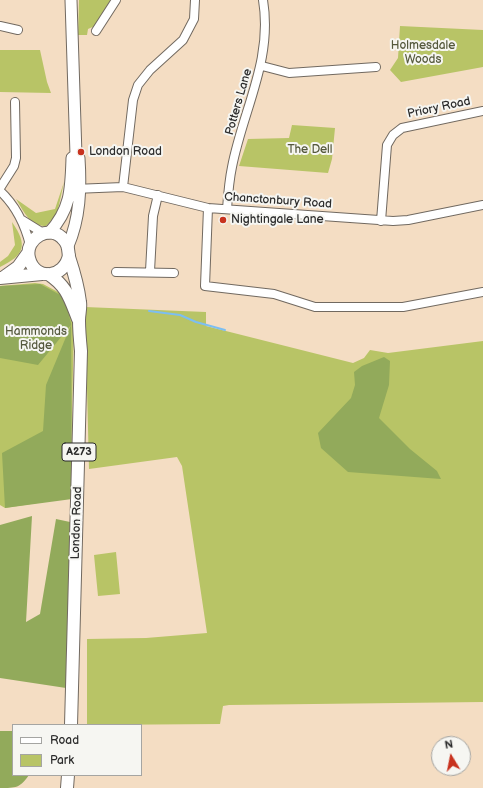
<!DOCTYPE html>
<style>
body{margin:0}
#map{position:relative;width:483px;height:788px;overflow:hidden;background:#f4ddc3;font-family:"Balsamiq Sans",sans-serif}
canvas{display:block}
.legend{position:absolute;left:12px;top:724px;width:130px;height:52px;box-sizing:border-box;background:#f6f6f2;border:1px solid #a5a5a2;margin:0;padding:5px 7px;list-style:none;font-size:12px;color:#2b2b2b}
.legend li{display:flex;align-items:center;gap:8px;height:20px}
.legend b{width:20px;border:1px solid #a5a5a2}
.north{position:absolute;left:431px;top:736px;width:40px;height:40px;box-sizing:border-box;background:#f6f6f2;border:1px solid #a5a5a2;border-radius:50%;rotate:350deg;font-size:11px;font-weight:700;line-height:16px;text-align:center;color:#2b2b2b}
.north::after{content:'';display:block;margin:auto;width:14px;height:18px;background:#c8321e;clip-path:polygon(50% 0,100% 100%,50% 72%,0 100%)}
</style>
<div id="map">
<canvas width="483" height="788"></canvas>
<ul class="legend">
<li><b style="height:5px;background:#fff"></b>Road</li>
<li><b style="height:11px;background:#b8c466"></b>Park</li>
</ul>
<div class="north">N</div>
</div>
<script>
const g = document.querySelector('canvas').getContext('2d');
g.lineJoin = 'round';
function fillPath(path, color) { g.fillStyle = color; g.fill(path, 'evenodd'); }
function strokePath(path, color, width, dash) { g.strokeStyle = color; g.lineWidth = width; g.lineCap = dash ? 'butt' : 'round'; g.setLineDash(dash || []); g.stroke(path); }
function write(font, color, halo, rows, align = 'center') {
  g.font = font + ' "Balsamiq Sans",sans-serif'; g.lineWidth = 4; g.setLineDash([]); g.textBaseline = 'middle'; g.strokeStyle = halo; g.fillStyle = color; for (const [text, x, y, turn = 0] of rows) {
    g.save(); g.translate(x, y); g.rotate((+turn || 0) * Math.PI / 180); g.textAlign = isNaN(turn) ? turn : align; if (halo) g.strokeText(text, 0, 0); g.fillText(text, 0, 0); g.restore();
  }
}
fillPath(new Path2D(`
 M79,0h33l-15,25 -9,4 -1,6h-9z
 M400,26l83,4v37l-82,15 -11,-12 8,-12z
 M0,50h40l7,32 4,11 -51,-1z
 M292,125l43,3 -3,31 -4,14 -89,-7 9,-27 41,-1z
 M64,182l-7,32 -11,12c-16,1 -23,-16 -30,-27l20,14 19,-4z
 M12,222c16,23 13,33 -12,45v-5l8,-6 7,-11z
 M35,283l8,1 15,8 5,4 11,29 -4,173 -65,10 -5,-3v-219z
 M85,307l121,5v14l147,37 11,-5 6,-8 18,3 95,-12v361l-254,3 -6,1 -3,18 -133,1v-86l59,-1 61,-5 -25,-167 -5,-9 -88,12z
 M116,552l4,42 -22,2 -4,-41z`), '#b8c466');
fillPath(new Path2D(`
 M40,284l24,13 7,26 1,176 -67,9 -3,-55 41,-22 3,-46 25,-60 -33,40 -38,-7v-72z
 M384,357l6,4 -1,24 -10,33 31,31 27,22 4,8 -93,-7 -27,-24 -3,-15 33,-35 4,-13 -1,-13 8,-6z
 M32,516l-6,106 14,-8 16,-95 14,3 -4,166 -66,-10v-153z
 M0,731h13v44h16c-9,13 -13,13 -29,13z`), '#92aa5b');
strokePath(new Path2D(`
 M149,311l31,4 16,7 29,8`), '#7cbef1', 2);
const minor = new Path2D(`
 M0,26l18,4
 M96,31l20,-31
 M262,66l27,7 87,-6
 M123,187l10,-87 5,-15 12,-15 33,-30 11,-21 1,-19
 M0,188l14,-22 2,-8 -1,-56
 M74,189l49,-2 85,21 185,13 15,-1 75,-15
 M0,191c15,14 25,34 30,54
 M208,208l-3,78 69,8 41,13h88l80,-15
 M227,209c1,-14 2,-28 5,-42 11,-57 41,-107 31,-167
 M22,220l21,13
 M381,221l6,-76 6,-10 9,-7 81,-17
 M150,271l3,-55 5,-21
 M116,272l58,1`);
const secondary = new Path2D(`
 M49,233c22,-24 22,-44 23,-75l4,-3
 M68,246c12,-28 13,-57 11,-88l-3,-3 -5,-155`);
const primary = new Path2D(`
 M69,255c-4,23 -34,27 -40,3 -5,-20 22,-35 35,-18 5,5 4,11 5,17 5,15 9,29 11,45 1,6 -1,12 -1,18 0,10 1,21 2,31l-10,374
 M48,274c19,12 22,25 30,45
 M4,277l14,-10 10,-14
 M0,278l42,-4
 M67,788l1,-13`);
strokePath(minor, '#716960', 10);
strokePath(secondary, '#716960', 13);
strokePath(primary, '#716960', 14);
strokePath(minor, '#fff', 8);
strokePath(secondary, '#fff', 11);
strokePath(primary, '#fff', 12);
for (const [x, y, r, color] of [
 [81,152,4,"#c8321e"],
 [223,220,4,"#c8321e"]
]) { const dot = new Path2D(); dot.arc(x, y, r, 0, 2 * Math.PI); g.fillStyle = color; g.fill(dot); strokePath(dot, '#f6f6f2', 1.5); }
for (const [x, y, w] of [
 [79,452,34]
]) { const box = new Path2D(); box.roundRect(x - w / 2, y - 9, w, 18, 3); g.fillStyle = '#f6f6f2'; g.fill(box); strokePath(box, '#2b2b2b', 1); }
write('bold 11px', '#2b2b2b', null, [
 ["A273",79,452]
]);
write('12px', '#55593d', '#f6f6f2', [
 ["Holmesdale",423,46],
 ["Woods",423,60],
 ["The Dell",310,150],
 ["Hammonds",36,332],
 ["Ridge",36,346]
]);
write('12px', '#2b2b2b', '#f6f6f2', [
 ["Potters Lane",239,102,-74],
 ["Priory Road",439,108,-12],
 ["Chanctonbury Road",278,201,4],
 ["London Road",77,523,-88]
]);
write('12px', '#2b2b2b', '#f6f6f2', [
 ["London Road",89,152],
 ["Nightingale Lane",231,220]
], 'left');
</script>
